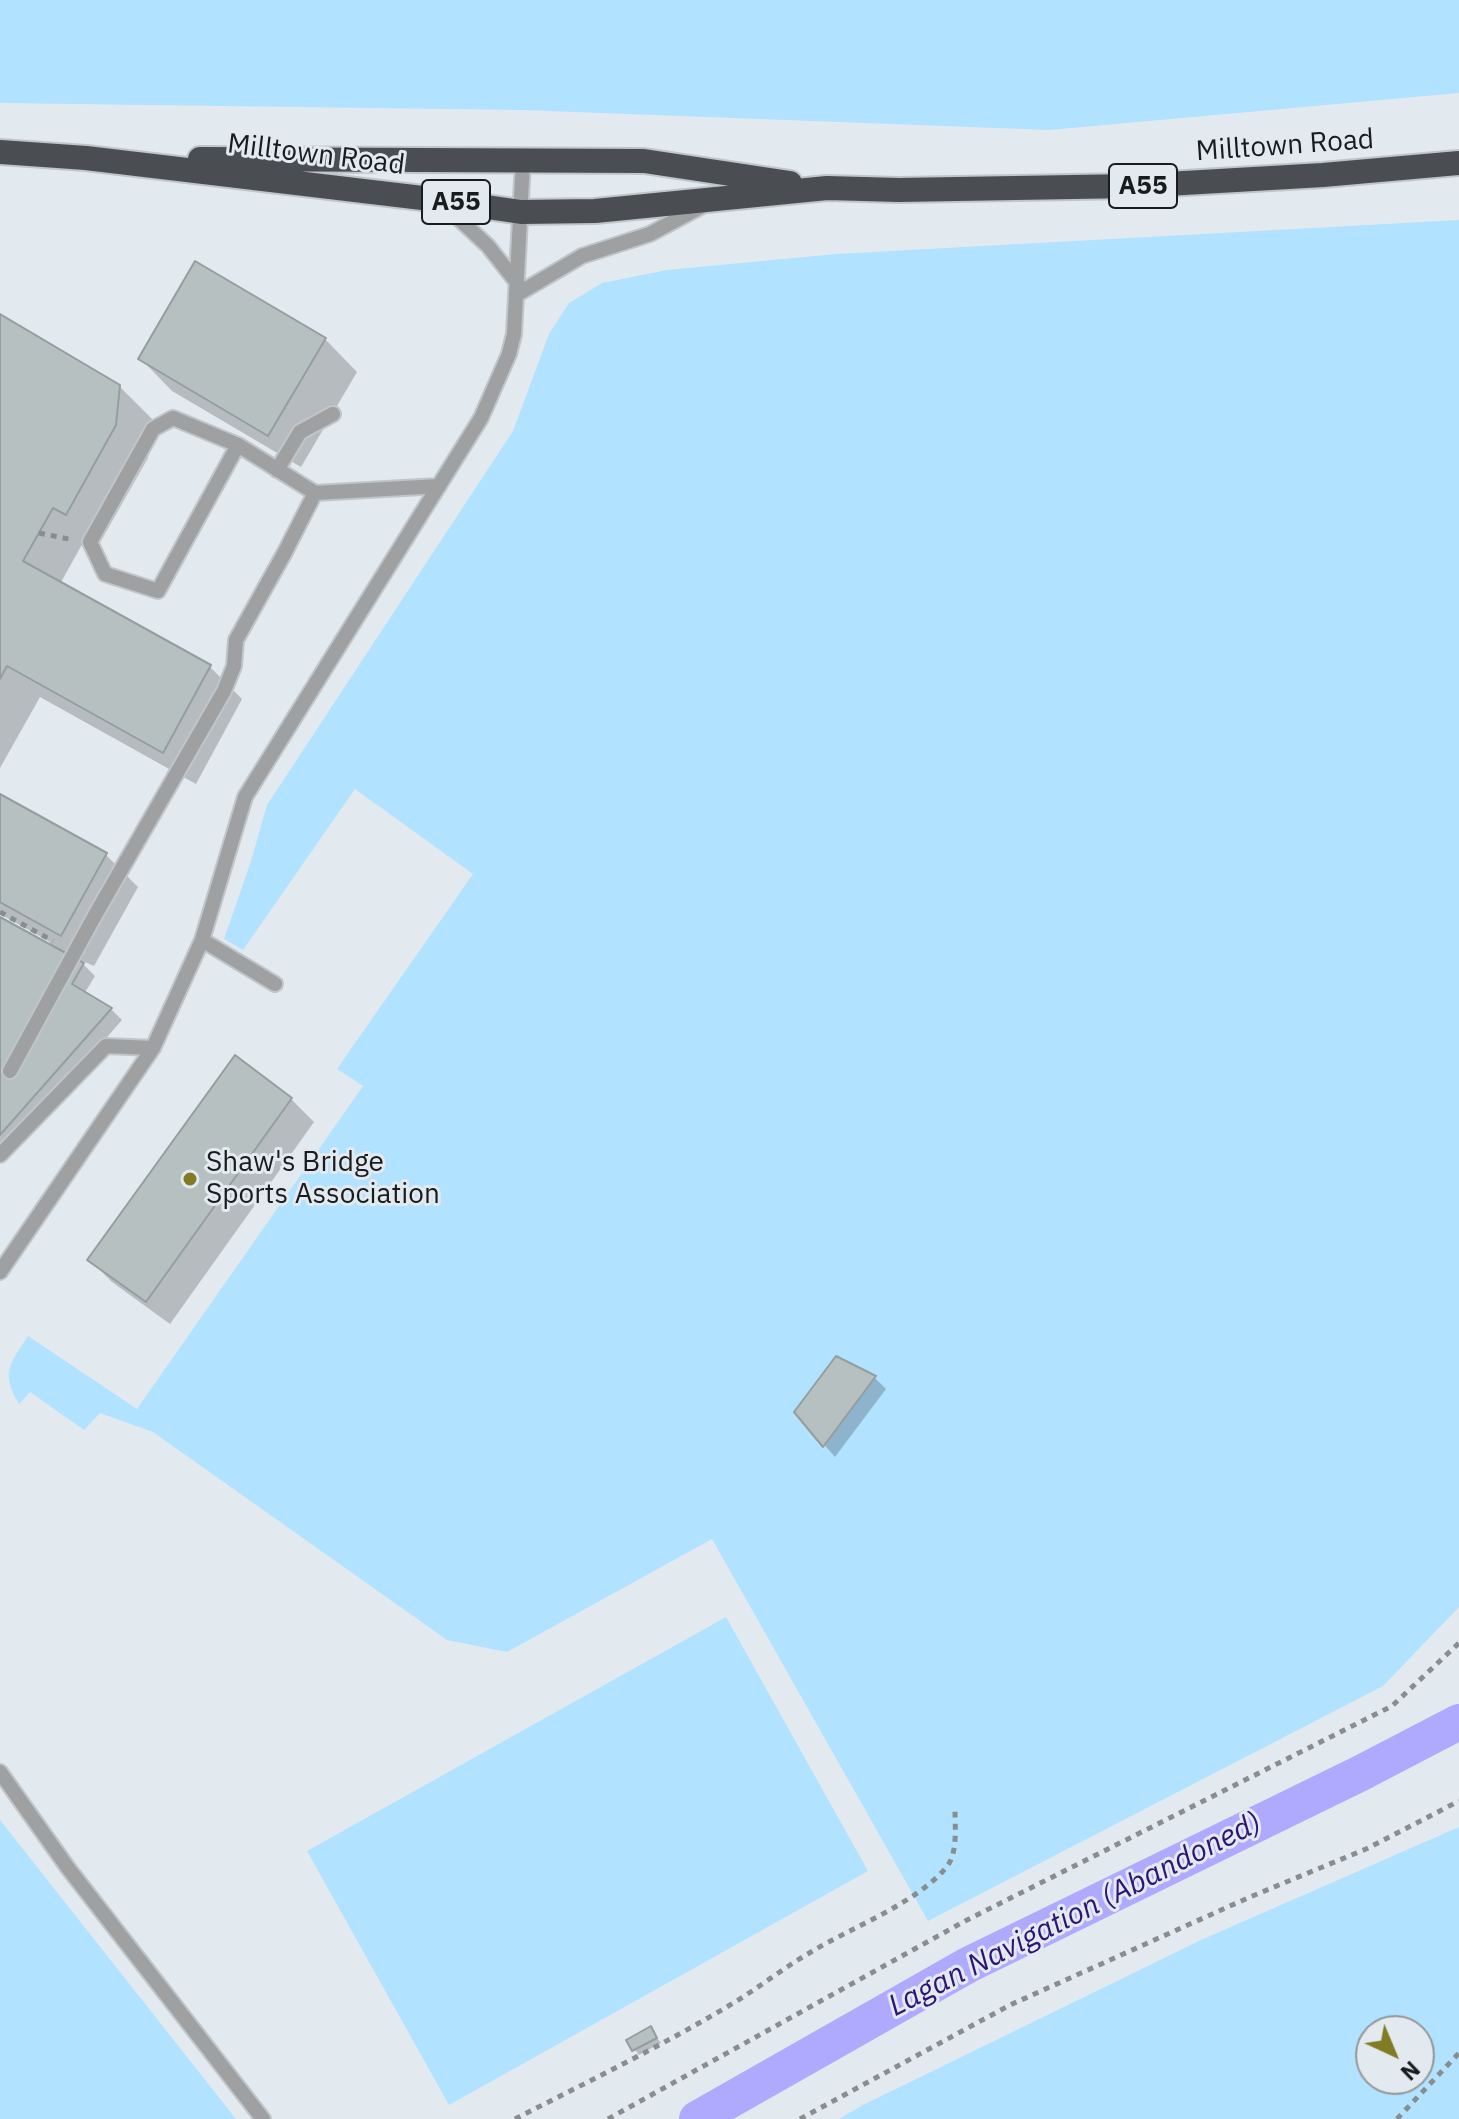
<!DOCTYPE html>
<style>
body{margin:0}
#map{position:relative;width:1459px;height:2119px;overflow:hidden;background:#e3eaef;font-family:"IBM Plex Sans",sans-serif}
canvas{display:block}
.north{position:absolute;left:1355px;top:2015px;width:80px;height:80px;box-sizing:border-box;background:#e3eaef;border:2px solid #92989b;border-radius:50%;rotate:136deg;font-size:22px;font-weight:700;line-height:32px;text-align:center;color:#191c1e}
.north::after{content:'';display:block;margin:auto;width:28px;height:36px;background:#817c23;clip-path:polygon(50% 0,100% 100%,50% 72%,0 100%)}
</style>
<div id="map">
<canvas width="1459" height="2119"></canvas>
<div class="north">N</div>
</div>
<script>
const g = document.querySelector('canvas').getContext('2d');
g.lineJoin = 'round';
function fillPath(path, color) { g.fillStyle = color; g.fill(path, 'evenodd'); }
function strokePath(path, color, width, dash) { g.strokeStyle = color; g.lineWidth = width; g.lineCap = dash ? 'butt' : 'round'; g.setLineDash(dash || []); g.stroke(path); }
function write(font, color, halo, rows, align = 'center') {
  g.font = font + ' "IBM Plex Sans",sans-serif'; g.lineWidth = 6; g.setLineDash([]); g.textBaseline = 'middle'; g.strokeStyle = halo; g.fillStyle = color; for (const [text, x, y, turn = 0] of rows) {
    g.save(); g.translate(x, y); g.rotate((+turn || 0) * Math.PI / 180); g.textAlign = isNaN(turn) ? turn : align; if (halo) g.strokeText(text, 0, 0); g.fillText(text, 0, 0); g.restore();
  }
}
fillPath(new Path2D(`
 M0,0h1459v93l-410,37 -527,-20 -522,-7z
 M1459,220v1387l-76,79 -455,235 -216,-382 -205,113 -60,-12 -294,-208 -53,-19 -16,17 -54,-38 -11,12c-19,-32 -9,-40 9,-68l109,73 226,-323 -26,-17 136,-195 -118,-85 -112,161 -19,-11 27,-78 16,-56 246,-374 36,-97 20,-31 33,-20 65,-13 169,-16z
 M726,1617l142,254 -419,234 -142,-254z
 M0,1820l236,299h-236z
 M1459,1827v292h-620l24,-14 338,-165zM1371,2031h48v48h-48z`), '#b1e2ff');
fillPath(new Path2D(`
 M0,316l119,70 33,33 -4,39 -50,88 -13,-7 -25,45 150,83 32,32 -46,85 -156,-87 -40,71z
 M325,339l32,33 -56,95 -129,-76 -32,-33z
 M0,796l106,59 32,32 -44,79 -16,-7 17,17 -11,18 27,15 11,11 -122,140v-240l48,26 2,-4 -50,-28z
 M291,1099l23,23 -144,202 -58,-42 -22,-22z
 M837,1359l38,19 11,11 -51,68 -39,-45z
 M650,2029l11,14 -22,12 -10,-14z`), '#0003');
strokePath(new Path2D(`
 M697,2119l271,-154 391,-191 100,-52`), '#afaafd', 36);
const building = new Path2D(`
 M195,261l131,77 -58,98 -130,-77z
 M0,314l120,71 -4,40 -50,90 -13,-7 -30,53 188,104 -48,88 -156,-87 -7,13z
 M0,794l107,59 -46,83 -61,-34z
 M0,917l84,46 -12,21 40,24 -112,127z
 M235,1055l57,43 -146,204 -59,-42z
 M836,1356l40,20 -53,71 -29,-35z
 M651,2026l6,12 -25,13 -6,-11z`);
fillPath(building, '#b7c0c1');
strokePath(building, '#959e9f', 2);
const lane = new Path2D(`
 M442,203l46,43 30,38
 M516,295l66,-39 68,-22 54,-29
 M238,445l-80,146 -53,-17 -15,-32 63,-113 20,-11 65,27 77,48 124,-7
 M277,470l23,-38 33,-18
 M202,940l73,44
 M10,1071l84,-154 130,-226 10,-25 2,-26 49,-88 30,-59
 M0,1155l106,-109 47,2
 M0,1272l153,-224 49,-108 43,-143 236,-379 28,-64 5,-20 9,-174
 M0,1772l68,96 195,251`);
const highway = new Path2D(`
 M0,152l86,6 353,42 82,12 74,-1 232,-23 72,2 233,-4 191,-11 136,-12
 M200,159l444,2 146,22`);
strokePath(lane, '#bfc5c9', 18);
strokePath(highway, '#bfc5c9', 28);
strokePath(new Path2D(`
 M39,533l30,6
 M0,912l53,29
 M515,2119c74,-38 149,-74 220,-117 26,-16 50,-35 76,-50 41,-25 102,-47 134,-83 13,-14 10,-40 10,-58
 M608,2119l357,-198 427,-215 67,-63
 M800,2119l210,-114 240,-108 116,-48 93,-48
 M1397,2119l62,-66`), '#888d90', 5, [6, 6]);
strokePath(lane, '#9ea0a2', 14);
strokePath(highway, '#4a4e53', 24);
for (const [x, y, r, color] of [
 [190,1179,8,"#817c23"]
]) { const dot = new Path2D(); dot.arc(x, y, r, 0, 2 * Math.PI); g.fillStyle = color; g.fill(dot); strokePath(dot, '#e3eaef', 3); }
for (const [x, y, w] of [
 [1143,186,68],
 [456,202,68]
]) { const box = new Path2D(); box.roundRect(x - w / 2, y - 22, w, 44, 6); g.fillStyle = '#e3eaef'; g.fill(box); strokePath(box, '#191c1e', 2); }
write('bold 26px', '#191c1e', null, [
 ["A55",1143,186],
 ["A55",456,202]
]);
write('28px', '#191c1e', '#e3eaef', [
 ["Milltown Road",1285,146,-4],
 ["Milltown Road",316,155,7]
]);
write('28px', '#191c1e', '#e3eaef', [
 ["Shaw's Bridge",206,1163],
 ["Sports Association",206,1195]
], 'left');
write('italic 30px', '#2e1573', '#e3eaef', [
 ["Lagan Navigation (Abandoned)",1075,1915,-27]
]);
</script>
